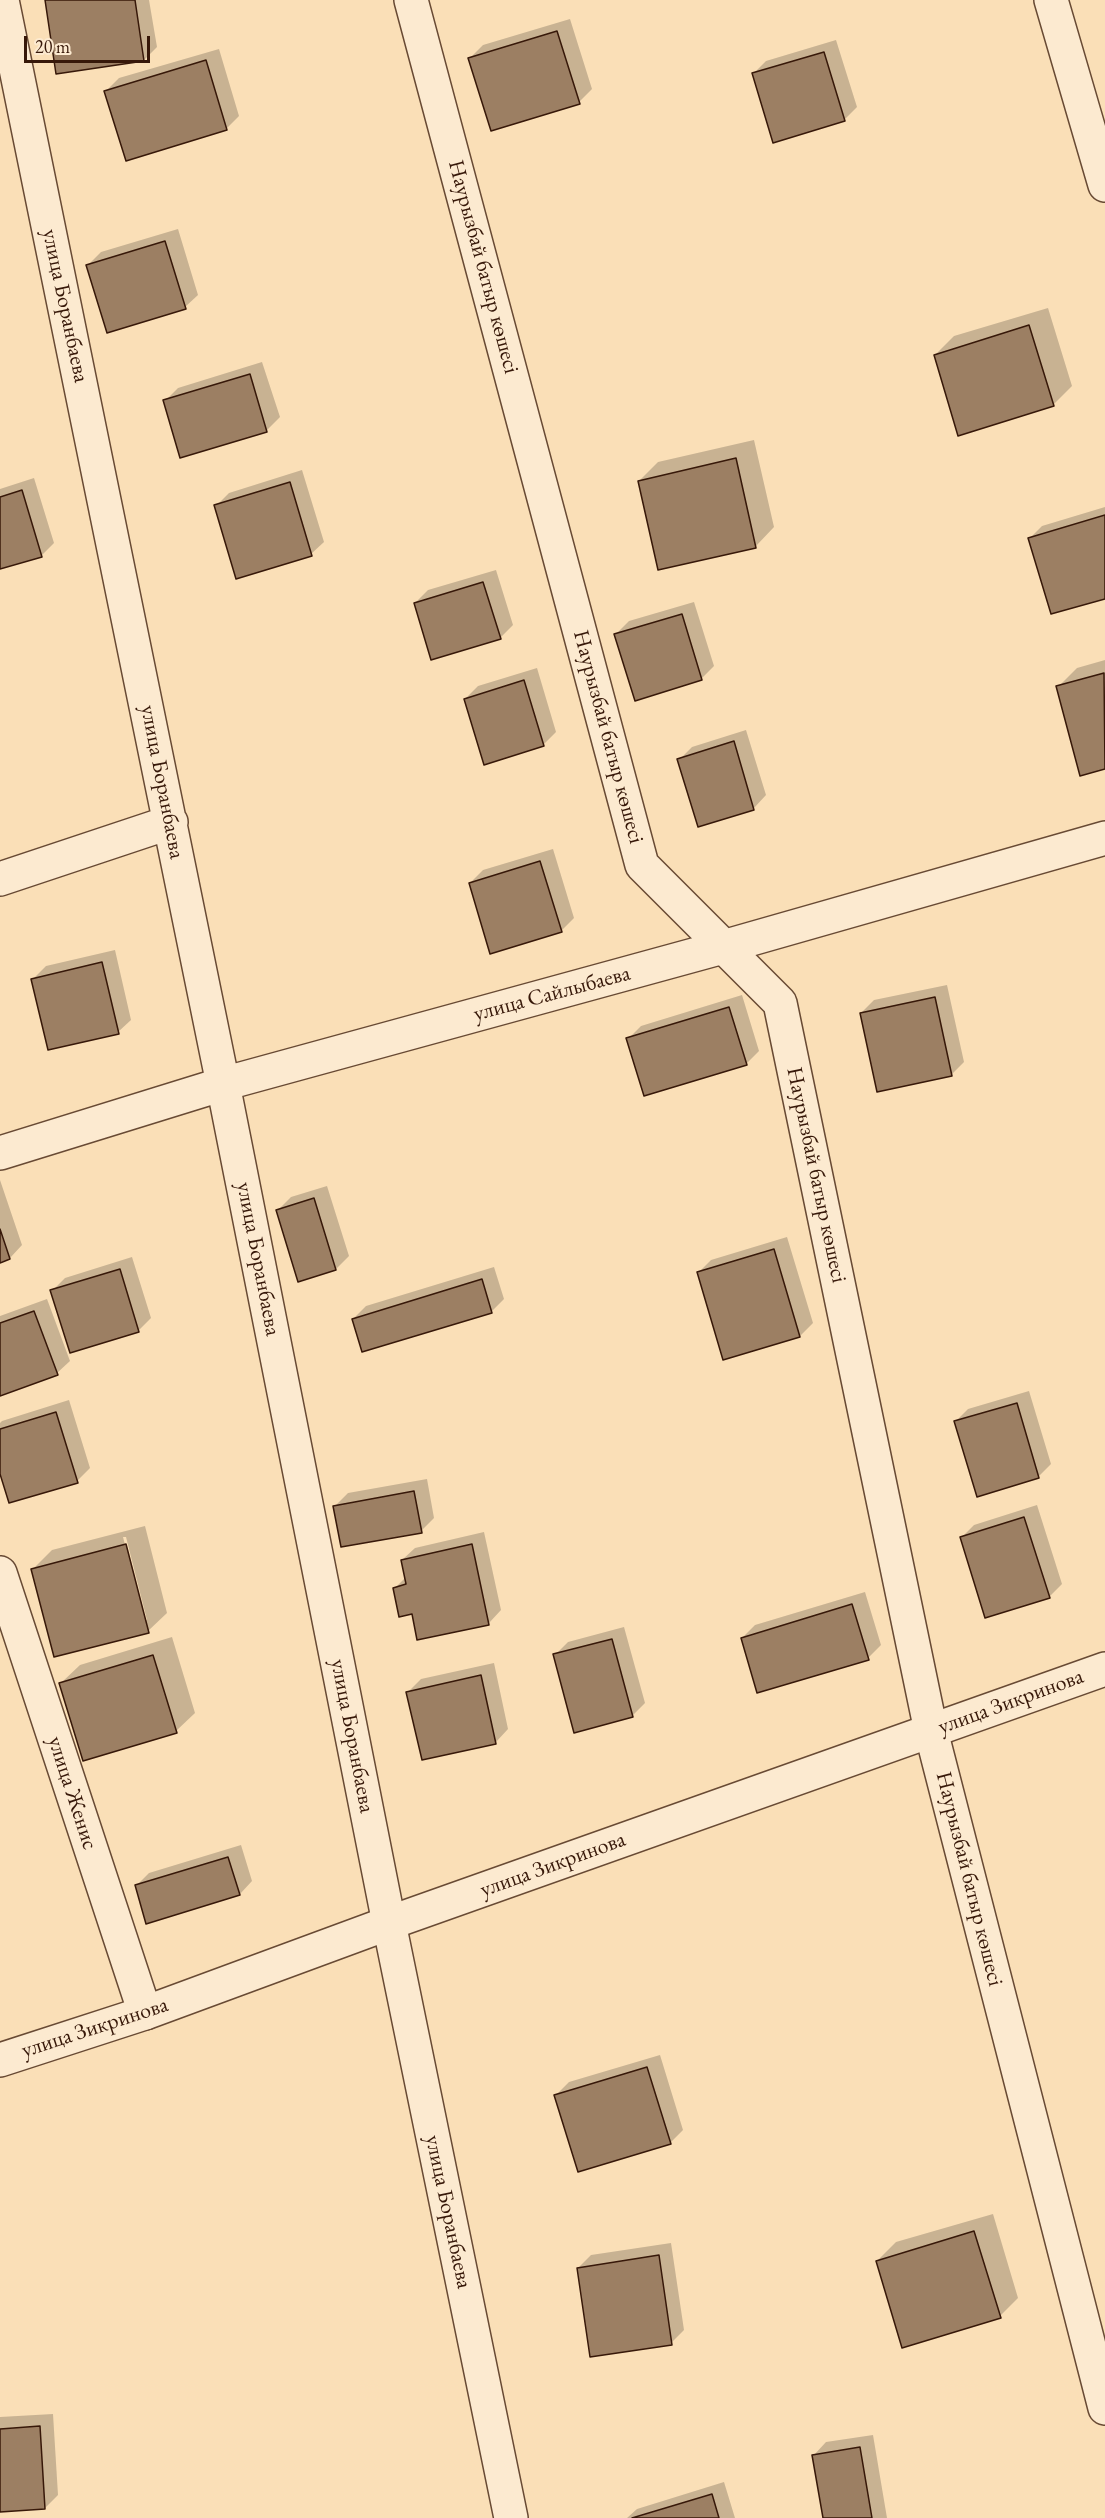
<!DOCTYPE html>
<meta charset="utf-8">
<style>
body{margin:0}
#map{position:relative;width:1105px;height:2518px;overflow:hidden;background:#fadfb7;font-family:"EB Garamond",serif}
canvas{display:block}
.scale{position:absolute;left:24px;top:36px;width:126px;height:27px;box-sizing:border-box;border:3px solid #371809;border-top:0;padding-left:8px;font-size:18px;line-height:21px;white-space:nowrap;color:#371809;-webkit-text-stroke:4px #fcead0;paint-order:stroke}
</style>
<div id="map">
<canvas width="1105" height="2518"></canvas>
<div class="scale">20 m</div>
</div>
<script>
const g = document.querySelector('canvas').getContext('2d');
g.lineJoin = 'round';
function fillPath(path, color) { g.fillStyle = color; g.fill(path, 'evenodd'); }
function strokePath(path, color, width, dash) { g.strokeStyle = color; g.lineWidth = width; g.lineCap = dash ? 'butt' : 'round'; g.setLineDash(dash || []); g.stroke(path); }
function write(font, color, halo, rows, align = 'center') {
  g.font = font + ' "EB Garamond",serif'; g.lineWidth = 6; g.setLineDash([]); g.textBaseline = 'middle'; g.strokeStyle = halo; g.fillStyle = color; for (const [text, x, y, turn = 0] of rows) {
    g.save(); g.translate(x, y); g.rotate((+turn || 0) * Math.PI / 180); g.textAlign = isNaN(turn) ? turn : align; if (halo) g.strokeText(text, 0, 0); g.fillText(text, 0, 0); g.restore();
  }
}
fillPath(new Path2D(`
 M46,0h103l8,47 -13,13z
 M570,19l22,70 -13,13 -109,-44 13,-13z
 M836,40l21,67 -13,13 -90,-47 12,-12z
 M219,49l20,67 -13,13 -120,-38 13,-13z
 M178,229l20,66 -13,12 -97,-42 13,-13z
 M1048,308l24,78 -19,19 -118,-50 19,-19z
 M262,362l18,55 -13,13 -86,26 -16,-55 13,-13z
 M754,440l20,87 -18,19 -97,22 -20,-87 19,-19z
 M302,470l22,72 -13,12 -95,-48 13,-13z
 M34,478l20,65 -13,13 -41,12v-79z
 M1105,507v90l-75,-59 12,-12z
 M496,570l17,55 -13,13 -85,-35 13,-13z
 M694,602l20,64 -13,13 -85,-45 13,-13z
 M1105,660v108l-23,6 -24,-87 19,-19z
 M537,668l19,64 -13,13 -78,-46 13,-13z
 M746,730l20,65 -12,13 -55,17 -20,-65 13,-13z
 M553,849l21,69 -13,13 -91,-48 13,-13z
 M115,950l16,70 -13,12 -85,-53 13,-13z
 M947,985l17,77 -13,13 -90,-62 13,-13z
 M742,995l17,56 -13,13 -118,-25 13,-13z
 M0,1180l22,65 -12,13 -10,3z
 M327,1186l22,70 -13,13 -37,11 -21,-70 13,-13z
 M787,1237l26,86 -13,13 -76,22 -26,-85 13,-13z
 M132,1257l19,61 -13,13 -86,-40 13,-13z
 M494,1267l10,32 -13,13 -138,7 13,-13z
 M47,1299l23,62 -13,12 -57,21v-78z
 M1029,1391l22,73 -13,13 -83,-55 13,-13z
 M69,1400l21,68 -13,13 -77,-12v-46l2,-2z
 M427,1479l7,39 -13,13 -86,-25 13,-13z
 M1037,1505l25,79 -13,13 -88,-59 13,-13z
 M145,1526l22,87 -19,18 -115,-62 19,-19zM123,1537h3l21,83h-3z
 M484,1532l17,78 -12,13 -76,-11 -18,-24 11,-11 -4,-17 13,-12z
 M865,1592l16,53 -13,13 -126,-20 13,-13z
 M624,1627l21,76 -13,13 -77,-61 13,-13z
 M172,1637l23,76 -19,18 -115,-48 19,-18z
 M494,1663l14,66 -12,13 -88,-50 13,-13z
 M241,1845l11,36 -12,13 -104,-8 13,-13z
 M660,2055l23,75 -13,13 -114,-48 13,-13z
 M993,2214l25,84 -18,18 -123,-55 19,-19z
 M671,2243l13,87 -13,13 -93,-75 13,-13z
 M53,2414l5,81 -13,13 -45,3v-94z
 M873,2435l14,83h-63l-10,-63 12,-13z
 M724,2482l11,36h-108l10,-9z`), '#0003');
const building = new Path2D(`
 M45,0h90l9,61 -88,13z
 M557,31l23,73 -89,27 -23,-73z
 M824,52l21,69 -72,22 -21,-70z
 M206,60l21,70 -101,31 -22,-70z
 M165,241l21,68 -79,24 -21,-68z
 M1029,325l25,81 -96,30 -24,-81z
 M250,374l17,58 -87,26 -17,-58z
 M736,458l20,90 -98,22 -20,-89z
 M290,482l22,74 -76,23 -22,-74z
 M22,490l20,67 -42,12v-72z
 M1105,515v84l-54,15 -23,-76z
 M483,582l18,57 -70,21 -17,-57z
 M682,614l20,66 -67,21 -21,-67z
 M1104,673l1,96 -25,7 -24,-90z
 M524,680l20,66 -60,19 -20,-66z
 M734,741l20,69 -56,17 -21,-68z
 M540,861l22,71 -72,22 -21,-71z
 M102,962l17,72 -71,16 -17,-71z
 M935,997l17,79 -75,16 -17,-79z
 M729,1007l18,58 -103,31 -18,-58z
 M314,1198l22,72 -38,12 -22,-72z
 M0,1229l10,30 -10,4z
 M774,1249l26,88 -77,23 -26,-88z
 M120,1269l19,63 -69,21 -20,-63z
 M482,1279l10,34 -130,39 -10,-33z
 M34,1311l24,64 -58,21v-73z
 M1017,1403l22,75 -62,19 -23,-76z
 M56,1412l22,71 -69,20 -9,-29v-45z
 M414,1491l8,42 -81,14 -8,-41z
 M1024,1517l26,81 -65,20 -25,-81z
 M126,1544l23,89 -95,24 -23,-88z
 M472,1544l17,81 -72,15 -5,-26 -13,3 -6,-29 13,-4 -5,-24z
 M852,1604l17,56 -112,33 -16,-55z
 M612,1639l21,78 -59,16 -21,-79z
 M153,1655l24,78 -94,28 -24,-78z
 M481,1675l15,69 -74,16 -16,-68z
 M228,1857l12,38 -94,29 -11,-39z
 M647,2067l24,77 -93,28 -24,-77z
 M974,2231l27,87 -99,30 -26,-87z
 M659,2255l13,90 -82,12 -13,-89z
 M40,2426l5,83 -45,3v-83z
 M860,2447l12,71h-49l-11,-63z
 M712,2494l7,24h-87z`);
fillPath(building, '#9c7f63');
strokePath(building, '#371809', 1.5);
const minor = new Path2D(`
 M2,0l221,1084 166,839 122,595
 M411,0l231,865 138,138 151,728 174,677
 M1051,0l54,185
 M0,879l171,-57
 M0,1153l223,-69 500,-137 382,-109
 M0,1573l145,440`);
const tertiary = new Path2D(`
 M0,2060l145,-47 244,-90 716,-254`);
strokePath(minor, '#684a34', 36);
strokePath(tertiary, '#684a34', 36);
strokePath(minor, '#fcead0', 33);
strokePath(tertiary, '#fcead0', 33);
write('22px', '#371809', '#fcead0', [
 ["Наурызбай батыр көшесі",483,267,75],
 ["улица Боранбаева",65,306,78],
 ["Наурызбай батыр көшесі",608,737,75],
 ["улица Боранбаева",162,782,79],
 ["улица Сайлыбаева",552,994,-15],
 ["Наурызбай батыр көшесі",816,1175,78],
 ["улица Боранбаева",258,1259,79],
 ["улица Зикринова",1011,1702,-20],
 ["улица Боранбаева",352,1736,79],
 ["улица Женис",72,1793,72],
 ["улица Зикринова",553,1865,-20],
 ["Наурызбай батыр көшесі",969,1879,76],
 ["улица Зикринова",95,2028,-18],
 ["улица Боранбаева",448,2212,78]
]);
</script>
